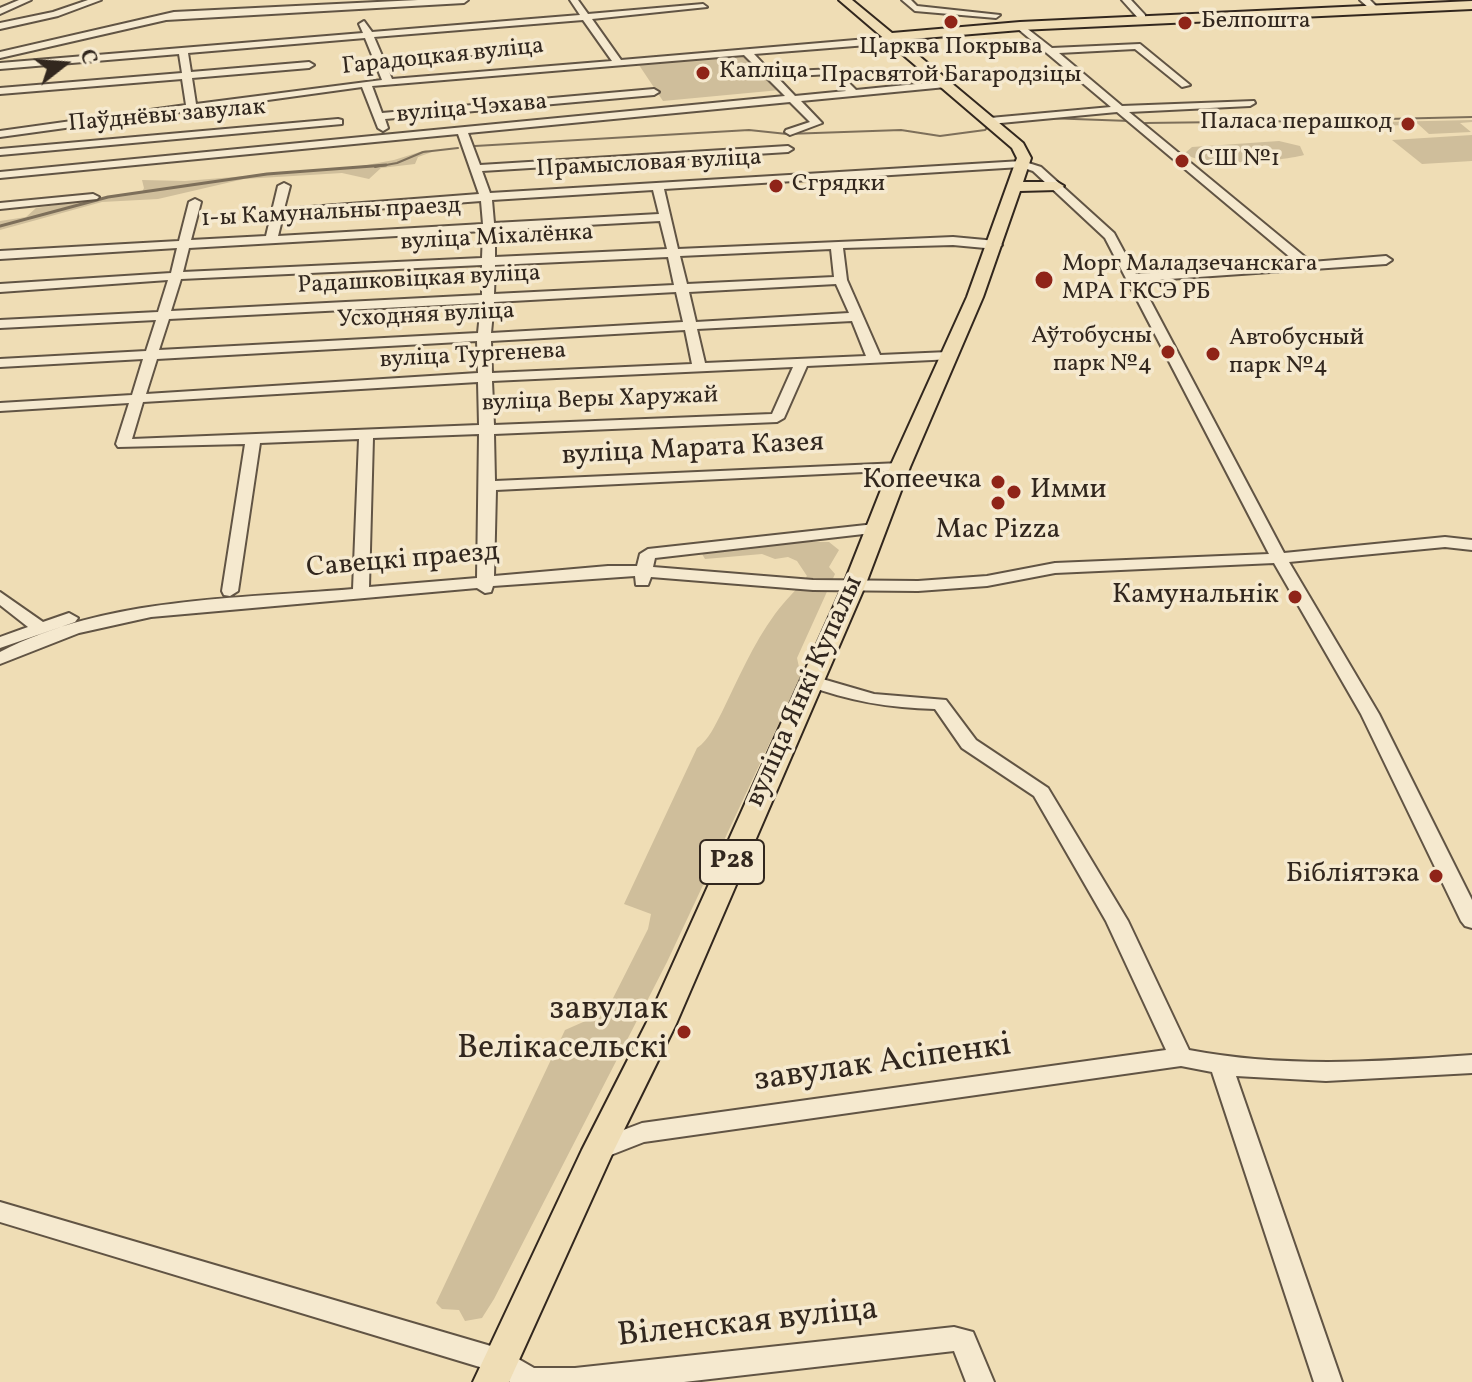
<!DOCTYPE html>
<meta charset="utf-8">
<style>
body{margin:0}
#map{position:relative;width:1472px;height:1382px;overflow:hidden;background:#efddb5;font-family:Vollkorn,serif}
canvas{display:block}
.north{position:absolute;left:24px;top:24px;width:80px;height:80px;-webkit-text-stroke:6px #f5e9cf;paint-order:stroke;rotate:73deg;font-size:22px;font-weight:700;line-height:32px;text-align:center;color:#32271e}
.north::after{content:'';display:block;margin:auto;width:28px;height:36px;background:#32271e;clip-path:polygon(50% 0,100% 100%,50% 72%,0 100%)}
</style>
<div id="map">
<canvas width="1472" height="1382"></canvas>
<div class="north">С</div>
</div>
<script>
const g = document.querySelector('canvas').getContext('2d');
g.lineJoin = 'round';
function fillPath(path, color) { g.fillStyle = color; g.fill(path, 'evenodd'); }
function strokePath(path, color, width, dash) { g.strokeStyle = color; g.lineWidth = width; g.lineCap = dash ? 'butt' : 'round'; g.setLineDash(dash || []); g.stroke(path); }
function write(font, color, halo, rows, align = 'center') {
  g.font = font + ' Vollkorn,serif'; g.lineWidth = 7; g.setLineDash([]); g.textBaseline = 'middle'; g.strokeStyle = halo; g.fillStyle = color; for (const [text, x, y, turn = 0] of rows) {
    g.save(); g.translate(x, y); g.rotate((+turn || 0) * Math.PI / 180); g.textAlign = isNaN(turn) ? turn : align; if (halo) g.strokeText(text, 0, 0); g.fillText(text, 0, 0); g.restore();
  }
}
fillPath(new Path2D(`
 M746,56l34,34 -117,11 -24,-36z
 M1472,120v2l-12,1 11,9 -42,2 -11,-10 -31,2 -4,-4z
 M1472,135v26l-50,3 -30,-24z
 M1279,141l21,5 4,9c-22,6 -102,14 -119,-2l7,-6z
 M426,150l6,2 -14,5 -3,7 -34,4 -12,11 -27,-6 -98,6 -86,20 -56,3 -102,28v-9l26,-4 10,-9 106,-16 2,-4 -2,-8 43,1 171,-14 38,-7z
 M794,542h35l10,8 -10,17 6,7 -38,84 4,18 -134,286 -173,337 -12,19 -17,3 -6,-11 -17,-1 -6,-6 129,-273 41,-18 42,-83 3,-15 -27,-10 73,-156c12,-8 18,-23 25,-36 16,-33 31,-68 53,-98 10,-14 22,-24 32,-38l-10,-15 -9,-4 -13,2 -13,-5 -57,5 -3,-5z`), '#cfbe9b');
strokePath(new Path2D(`
 M1046,118l84,3
 M1343,120l129,-3
 M1145,123l161,-2
 M999,124l23,-3
 M475,146l274,-16 38,4 114,-4 39,6 45,-6 5,-5
 M375,167l22,-4 26,-11 35,-4`), '#7d6f5a', 2);
strokePath(new Path2D(`
 M0,226l108,-29 159,-23 119,-9`), '#7d6f5a', 3);
const minor = new Path2D(`
 M19,0h12l-31,14v-6z
 M88,0h13l-43,16 -58,13v-6l53,-11z
 M418,0h50l-4,3 -298,17 -166,38v-6l174,-40z
 M570,0h8l10,14 115,-10 4,3 -115,12 29,41 258,-22 13,-4 3,5 -15,5 -126,10 17,18 64,-3 21,21 90,-9 5,3 -5,3 -145,14 21,22 -32,12 -5,-3 1,-2 24,-8 -20,-20 -322,31 12,32 308,-19 5,3 -5,3 -306,19 8,22 532,-32 19,6 73,66 22,41 161,-11 -180,-151 -127,12 -5,-3 5,-3 121,-11 -94,-79 3,-5 32,25 88,-4 50,41 -8,2 -47,-38 -76,4 63,53 132,-5 1,2 -5,3 -121,6 182,150 75,-6 6,4 -6,4 -246,17 144,272 161,-16 27,3v10l-27,-3 -156,15 90,152 93,186v28l-7,-2 -4,-5 -100,-207 -87,-151 -219,10 -68,13 -69,5 -105,-1 -162,-13 -3,8h-12l-1,-9 -142,10 -2,6 -6,1 -8,-5 -326,29 -72,16 -79,31v-12c107,-55 236,-53 353,-63l6,-150 -99,4 -22,148 -8,5 -6,-1 -2,-4 23,-147 -127,3 -2,-3 13,-41 -129,8v-8l132,-8 11,-36 -143,8v-8l146,-8 10,-31 -156,8v-8l158,-8 10,-32 -168,12v-8l171,-11 6,-25 -177,11v-8l179,-10 10,-39 6,-3 6,3 -10,38 75,-4 12,-50 6,-3 6,3 -6,23 195,-15 -21,-60 -458,44v-6l785,-76 -41,-41 -372,31 10,27 272,-24 5,3 -5,3 -269,24 3,9 -5,3 -5,-3 -16,-41 -362,50v-6l186,-26 -4,-26 -182,15v-6l182,-15 -3,-19 -179,15v-6l363,-30 -4,-9 5,-3 8,11 208,-17zM583,20l29,41 -220,18 -18,-42zM365,38l17,42 -186,24 -4,-26 117,-10 5,-3 -5,-3 -118,10 -3,-19zM830,74l16,17 -51,5 -18,-19zM1021,167l12,4 72,67 164,316 -214,9 -68,13 -69,5 -105,-1 -160,-13 2,-9 226,-26 2,-3 -2,-3 -6,-2 -227,25 -8,5 -3,12h-29l-114,10 2,-86 409,-20 2,-3 -7,-4 -405,18 -1,-47 283,-12 7,-4 23,-52 146,-7 2,-3 -7,-4 -68,3 -33,-75 -4,-32 110,-3 43,4 6,-4 -6,-4 -43,-4 -275,12 -14,-60zM653,190l6,24 -165,9 -2,-23zM481,201l2,23 -205,12 5,-20zM660,221l7,28 -172,8v-27zM483,231l-1,27 -299,14 6,-24zM831,249l3,28 -147,7 -7,-28zM668,257l6,28 -180,9 1,-29zM482,265v30l-311,16 10,-32zM836,284l13,29 -153,9 -7,-30zM676,292l7,30 -192,11 3,-31zM481,303l-3,30 -319,17 10,-31zM852,321l14,35 -161,7 -8,-34zM685,330l7,34 -200,9 -1,-32zM477,341l1,32 -332,21 11,-35zM793,367l-21,47 -278,11 -2,-44zM478,382l1,43 -347,14 11,-37zM479,434l-2,144 -108,9 4,-149z
 M902,0h9l6,6 83,9 -4,3 -81,-7z
 M1122,0h9l14,15v4h-6z
 M1360,0h10l6,6 -7,2z
 M524,45l5,3 -2,2 -93,9 -8,6 -6,-6 12,-6z
 M338,119l4,1v4l-342,31v-6z
 M93,194l6,3 -2,2 -97,10v-6z
 M0,592l43,30 26,-9 9,5 -3,4 -75,26v-11l28,-10 -28,-22z
 M812,676l62,18 72,6 30,40 72,48 80,133 61,129c94,18 188,12 283,5v18l-146,8 -90,-5 106,306h-28l-102,-310 -31,-6 -537,76 -46,18 -9,-3 -3,-7 3,-7 53,-20 524,-73 -60,-129 -72,-125 -72,-48 -27,-39c-45,-1 -87,-8 -129,-24l-3,-4 3,-4z
 M0,1202l501,147 33,19h41l379,-41 19,5 21,50h-28l-12,-31 -270,31h-174l-17,-11 -493,-149z`);
const major = new Path2D(`
 M839,0h13l40,33 128,-11 452,-21v8l-452,21 -120,10 123,103 8,15 -8,24h34l7,4 -7,4 -37,1 -37,106 -73,170 -45,119 -189,438 -62,126 -105,232h-36l109,-232 64,-126 197,-438 47,-119 77,-170 50,-139 -5,-10z`);
strokePath(minor, '#615444', 4);
strokePath(major, '#32271e', 4);
fillPath(minor, '#f5e9cf');
fillPath(major, '#efddb5');
for (const [x, y, r, color] of [
 [951,22,8,"#8f2418"],
 [1185,23,8,"#8f2418"],
 [703,73,8,"#8f2418"],
 [1408,124,8,"#8f2418"],
 [1182,161,8,"#8f2418"],
 [776,186,8,"#8f2418"],
 [1044,280,10,"#8f2418"],
 [1168,352,8,"#8f2418"],
 [1213,354,8,"#8f2418"],
 [998,482,8,"#8f2418"],
 [1014,492,8,"#8f2418"],
 [998,503,8,"#8f2418"],
 [1295,597,8,"#8f2418"],
 [1436,876,8,"#8f2418"],
 [684,1032,8,"#8f2418"]
]) { const dot = new Path2D(); dot.arc(x, y, r, 0, 2 * Math.PI); g.fillStyle = color; g.fill(dot); strokePath(dot, '#f5e9cf', 3); }
write('24px', '#32271e', '#f5e9cf', [
 ["Белпошта",1201,23],
 ["Царква Покрыва",951,49,"center"],
 ["Прасвятой Багародзіцы",951,77,"center"],
 ["Капліца",719,73],
 ["Паласа перашкод",1392,124,"right"],
 ["СШ №1",1198,161],
 ["Сгрядки",792,186],
 ["Морг Маладзечанскага",1062,266],
 ["МРА ГКСЭ РБ",1062,294],
 ["Аўтобусны",1152,338,"right"],
 ["парк №4",1152,366,"right"],
 ["Автобусный",1229,340],
 ["парк №4",1229,368]
], 'left');
write('24px', '#32271e', '#f5e9cf', [
 ["Гарадоцкая вуліца",443,58,-6],
 ["вуліца Чэхава",472,110,-5],
 ["Паўднёвы завулак",167,117,-5],
 ["Прамысловая вуліца",649,165,-3],
 ["1-ы Камунальны праезд",331,214,-3],
 ["вуліца Міхалёнка",497,239,-3],
 ["Радашковіцкая вуліца",419,281,-3],
 ["Усходняя вуліца",426,317,-3],
 ["вуліца Тургенева",473,357,-3],
 ["вуліца Веры Харужай",600,401,-2]
]);
for (const [x, y, w] of [
 [732,862,64]
]) { const box = new Path2D(); box.roundRect(x - w / 2, y - 22, w, 44, 6); g.fillStyle = '#f5e9cf'; g.fill(box); strokePath(box, '#32271e', 2); }
write('bold 26px', '#32271e', null, [
 ["Р28",732,862]
]);
write('28px', '#32271e', '#f5e9cf', [
 ["вуліца Марата Казея",693,451,-3],
 ["Савецкі праезд",403,562,-5],
 ["вуліца Янкі Купалы",806,692,-66]
]);
write('28px', '#32271e', '#f5e9cf', [
 ["Копеечка",982,482],
 ["Имми",1030,492,"left"],
 ["Mac Pizza",998,532,"center"],
 ["Камунальнік",1279,597],
 ["Бібліятэка",1420,876]
], 'right');
write('34px', '#32271e', '#f5e9cf', [
 ["завулак",668,1012],
 ["Велікасельскі",668,1051]
], 'right');
write('34px', '#32271e', '#f5e9cf', [
 ["завулак Асіпенкі",883,1065,-8],
 ["Віленская вуліца",748,1325,-6]
]);
</script>
